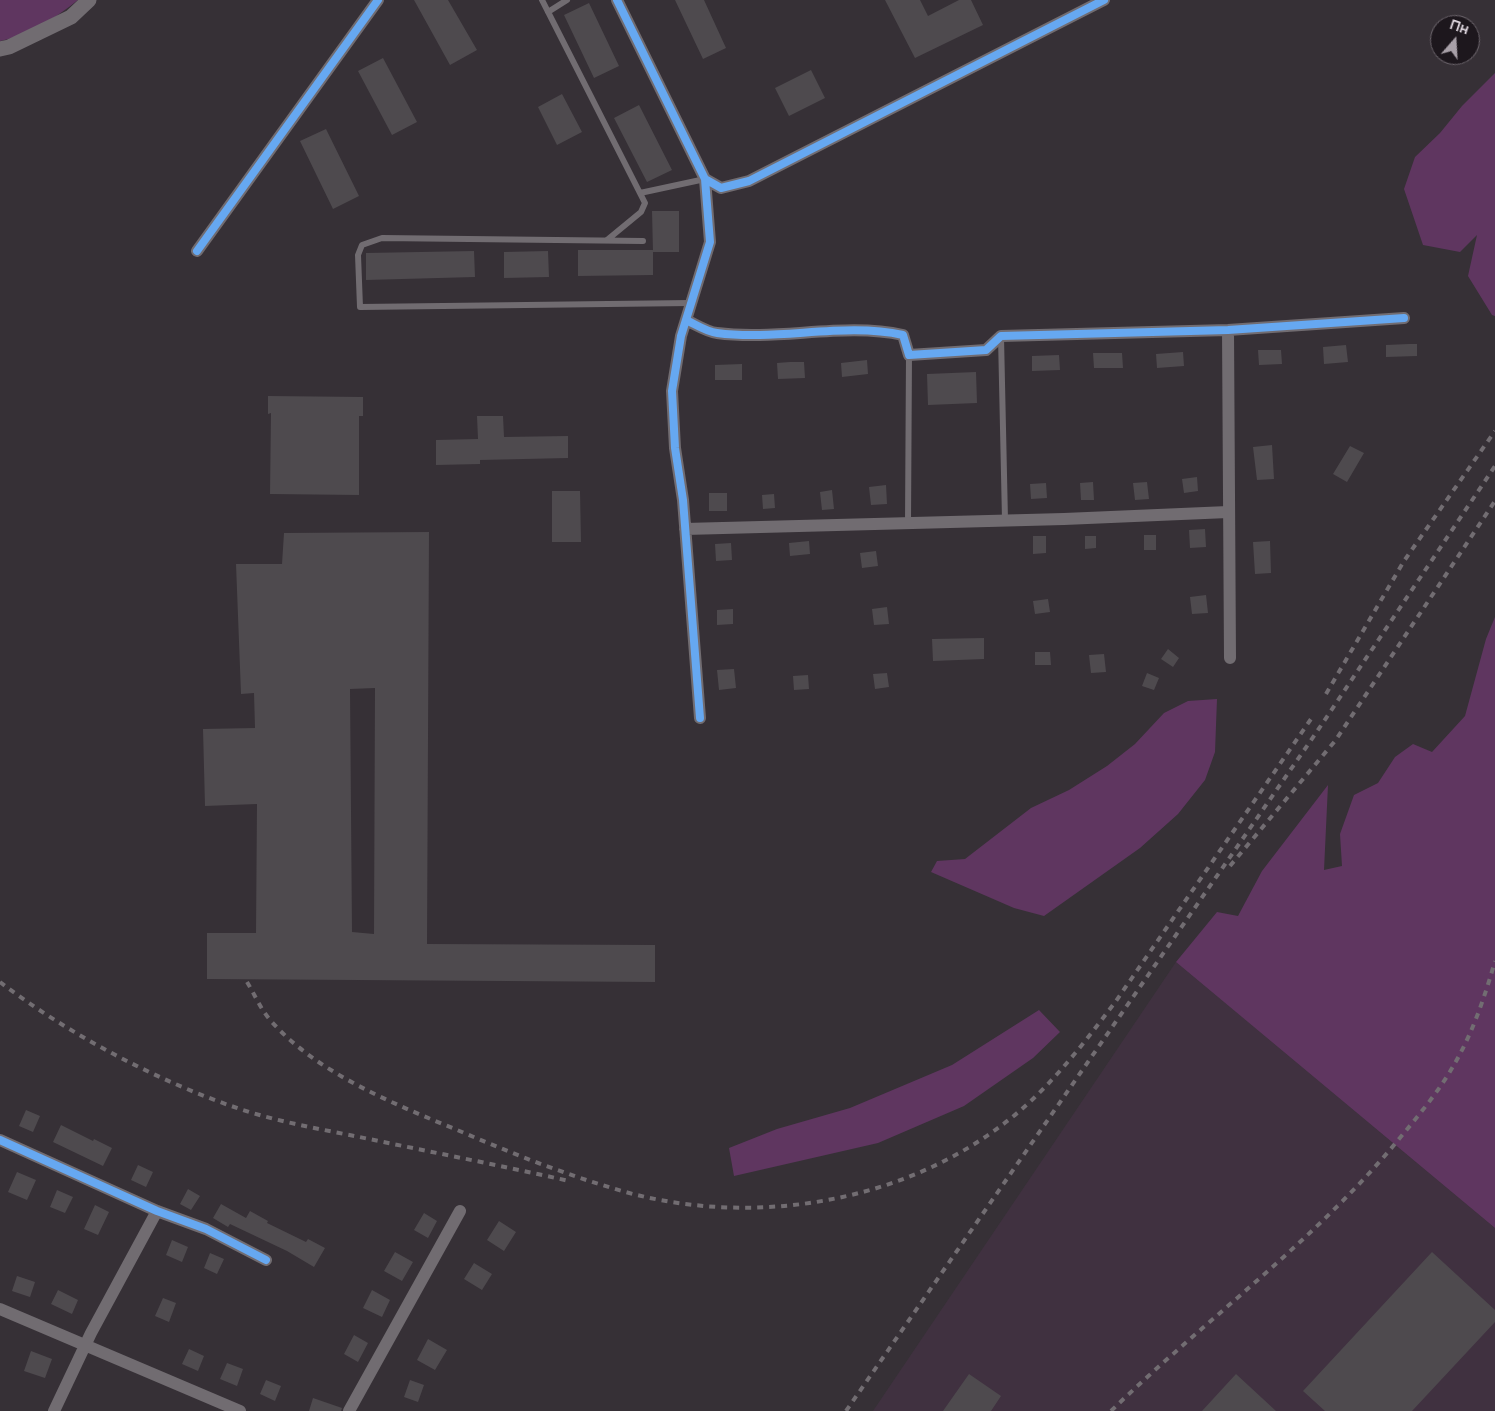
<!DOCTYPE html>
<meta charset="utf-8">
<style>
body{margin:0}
#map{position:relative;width:1495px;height:1411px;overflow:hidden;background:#363036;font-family:Manrope,sans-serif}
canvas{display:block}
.north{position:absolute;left:1430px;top:15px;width:50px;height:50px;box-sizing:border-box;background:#1d171d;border:1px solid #6d666d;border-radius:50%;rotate:19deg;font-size:14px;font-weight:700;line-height:20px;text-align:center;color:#e5dde5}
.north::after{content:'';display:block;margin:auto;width:18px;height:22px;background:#a8a0a8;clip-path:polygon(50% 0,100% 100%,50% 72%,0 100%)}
</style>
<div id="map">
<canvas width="1495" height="1411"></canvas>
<div class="north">Пн</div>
</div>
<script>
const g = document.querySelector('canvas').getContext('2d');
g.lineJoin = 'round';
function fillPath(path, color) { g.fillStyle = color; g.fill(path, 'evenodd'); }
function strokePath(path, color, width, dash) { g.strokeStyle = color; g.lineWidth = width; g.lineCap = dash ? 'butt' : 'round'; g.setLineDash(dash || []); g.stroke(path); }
fillPath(new Path2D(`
 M1176,962l319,266v183h-622z`), '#403140');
fillPath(new Path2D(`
 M0,0h78c-24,19 -48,35 -78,41z
 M1495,73v243l-3,-1 -24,-39 9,-41 -17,17 -37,-7 -19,-56 11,-32 25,-24 22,-27z
 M1495,617v611l-319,-266 41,-50 21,4 24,-45 66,-86 -4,85 18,-4 -2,-32 14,-39 24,-12 17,-26 18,-13 19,8 33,-36 21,-77z
 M1217,699l-2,53 -10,28 -27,34 -38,34 -96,68 -30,-8 -83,-36 6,-11 28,-2 66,-51 38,-18 38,-24 28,-22 29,-31 24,-12z
 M1039,1010l21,22 -27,26 -69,48 -86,37 -144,33 -5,-28 48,-19 73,-21 102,-43z`), '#5f3660');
fillPath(new Path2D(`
 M414,0h34l29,50 -27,15z
 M675,0h29l22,48 -23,11z
 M885,0h35l8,16 31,-16h12l12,25 -68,33z
 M589,3l30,63 -25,12 -30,-63z
 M383,58l34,64 -25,13 -34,-64z
 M811,70l14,28 -36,18 -14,-28z
 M562,94l20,38 -25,13 -19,-38z
 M639,105l33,65 -25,12 -33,-64z
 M326,129l33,67 -26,13 -33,-68z
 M652,211h27v41h-26z
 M578,250h75v25l-75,1z
 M474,251l1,26 -109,3v-27z
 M548,251l1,26 -45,1v-26z
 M1409,344h8v12l-31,1v-12z
 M1346,345l2,17 -24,2 -1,-17z
 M1258,350h23l1,14 -23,1z
 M1183,352l1,14 -27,2 -1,-14z
 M1093,353h29l1,15h-29z
 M1059,355l1,15 -28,1v-15z
 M867,360l1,14 -26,3 -1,-14z
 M790,362h14l1,16 -27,1 -1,-16z
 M742,364v16h-27v-15z
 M976,372l1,31 -49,2 -1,-31z
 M268,396l95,1v19h-4v79l-89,-1 1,-81 -3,1z
 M477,416h26l1,21 64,-1v22l-88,2v4l-44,1v-25l42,-1z
 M1272,445l2,34 -17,1 -4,-33z
 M1350,446l14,7 -17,29 -14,-8z
 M1197,477l1,14 -14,2 -2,-14z
 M1093,482l1,18h-13l-1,-17z
 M1147,482l2,17 -14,1 -2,-17z
 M1046,483l1,15 -16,1 -1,-15z
 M886,485l1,19 -16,1 -2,-18z
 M832,490l2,19 -12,1 -2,-18z
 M552,491h28l1,51h-29z
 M709,493h18v18h-18z
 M774,494l1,14 -12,1 -1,-14z
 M1205,529l1,18 -16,1 -1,-18z
 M429,532l-2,412 228,1v37l-448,-3v-46h49l1,-129 -52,2 -2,-77 52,-1 -1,-35 -13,1 -5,-130h46l2,-31zM375,688l-1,246 -22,-2 -2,-243z
 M1144,535h12v15h-12z
 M1033,536h13v17l-13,1z
 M1085,536h11v12l-11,1z
 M809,541l1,13 -20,2 -1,-13z
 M1270,541l1,32 -16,1 -2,-32z
 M731,543l1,17 -16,1 -1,-17z
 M876,551l2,15 -16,2 -2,-15z
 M1206,595l2,18 -16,1 -2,-17z
 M1048,599l2,13 -15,2 -2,-13z
 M887,607l2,17 -15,1 -2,-16z
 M733,609v15l-16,1v-15z
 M984,638v21l-51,2 -1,-22z
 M1168,649l11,9 -6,9 -12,-8z
 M1035,652h15l1,13h-16z
 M1104,654l2,18 -15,1 -2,-18z
 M734,669l2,19 -17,2 -2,-20z
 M887,673l2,14 -14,2 -2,-15z
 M1147,673l12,5 -5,12 -12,-4z
 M808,675l1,14 -15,1 -1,-14z
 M26,1110l14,6 -7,16 -14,-6z
 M61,1125l32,16 1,-2 18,9 -9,18 -50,-24z
 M138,1165l15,7 -7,15 -15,-7z
 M17,1172l19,8 -9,20 -19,-8z
 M188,1189l12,7 -9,14 -11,-6z
 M57,1190l16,7 -8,16 -15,-6z
 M221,1204l25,14 4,-7 18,10 -1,2 39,19 2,-3 17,9 -11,19 -27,-16 -57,-27 -2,3 -15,-9z
 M95,1205l14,7 -11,23 -14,-6z
 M424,1213l13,8 -9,17 -14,-8z
 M499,1221l17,11 -12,19 -17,-11z
 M172,1240l16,7 -6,15 -16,-7z
 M395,1252l18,10 -11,19 -18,-10z
 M1432,1252l63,58v12l-83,89h-87l-22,-20z
 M210,1253l14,6 -7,15 -13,-6z
 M474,1263l18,11 -10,16 -18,-11z
 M17,1276l18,6 -5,15 -18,-6z
 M58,1290l20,10 -6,14 -21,-10z
 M372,1290l18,10 -8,17 -19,-9z
 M163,1298l13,5 -7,19 -14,-6z
 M354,1335l14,8 -10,19 -14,-8z
 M428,1339l19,11 -12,20 -18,-10z
 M189,1349l15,7 -6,15 -16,-7z
 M31,1351l21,8 -7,19 -21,-7z
 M227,1363l16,6 -6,17 -17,-7z
 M969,1374l32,22 -10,15h-48z
 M1236,1374l40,37h-74z
 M266,1380l15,6 -6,15 -15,-7z
 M410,1380l14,5 -6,17 -14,-5z
 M313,1398l29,10 -1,3h-32z`), '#4e4a4e');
strokePath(new Path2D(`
 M542,0l103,203 -4,9 -34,28
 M548,12l19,-12
 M640,193l65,-14
 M643,241l-261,-3 -20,7 -4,10 2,52 331,-4
 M1001,337l4,183
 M908,522l1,-167`), '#716c71', 6);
strokePath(new Path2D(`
 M617,0l88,179 5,63 -29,94 -9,55 3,57 8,52 17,218
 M705,179l16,9 28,-7 355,-181
 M197,251l181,-251
 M686,320c9,4 21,12 31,13 61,8 128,-11 186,2l6,20 77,-5 15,-14 227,-6 176,-12
 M1228,330l2,328
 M685,529l379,-10 164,-7
 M0,1140l157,71 49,18 60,31
 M0,1309l240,102
 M54,1411l37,-78 66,-122
 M349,1411l111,-200`), '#716c71', 12);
strokePath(new Path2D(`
 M0,49l9,-2 62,-30 18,-17`), '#716c71', 15);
strokePath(new Path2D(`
 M1326,694l78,-133 91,-130
 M1230,866l105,-125 160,-240
 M0,982c68,52 159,100 240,127 42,14 86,21 129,30 67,14 134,27 200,42
 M247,982c8,13 14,28 24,39 48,54 126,84 191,111 56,24 112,46 171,62 137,35 298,3 402,-97 30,-29 56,-63 81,-96l195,-282
 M846,1411l470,-678 179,-267
 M1111,1411c95,-92 204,-170 288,-272 20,-24 41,-49 56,-76 18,-31 30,-67 40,-102`), '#726d72', 4, [6, 6]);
strokePath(new Path2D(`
 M617,0l88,179 5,63 -29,94 -9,55 3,57 8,52 17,218
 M705,179l16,9 28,-7 355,-181
 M197,251l181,-251
 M686,320c9,4 21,12 31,13 61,8 128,-11 186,2l6,20 77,-5 15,-14 227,-6 176,-12
 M0,1140l157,71 49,18 60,31`), '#66a8f1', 8);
</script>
